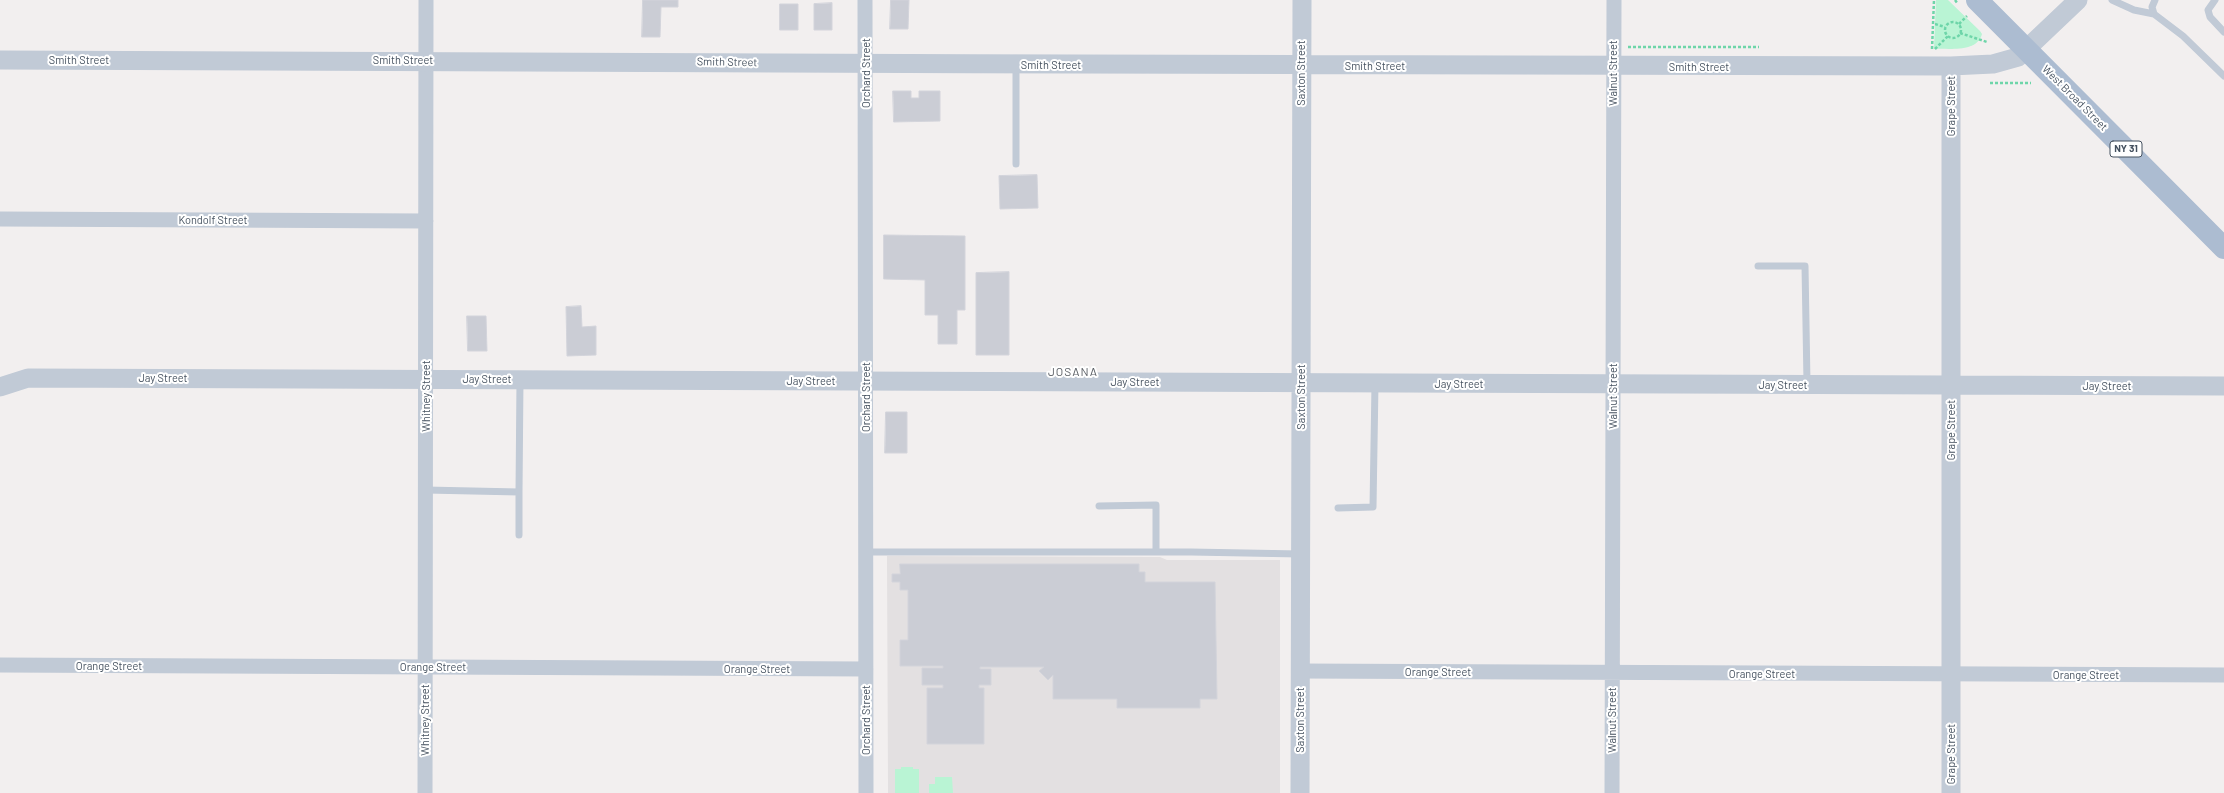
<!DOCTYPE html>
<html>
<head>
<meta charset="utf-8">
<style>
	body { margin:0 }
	canvas { display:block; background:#f2efef }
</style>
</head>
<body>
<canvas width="2224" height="793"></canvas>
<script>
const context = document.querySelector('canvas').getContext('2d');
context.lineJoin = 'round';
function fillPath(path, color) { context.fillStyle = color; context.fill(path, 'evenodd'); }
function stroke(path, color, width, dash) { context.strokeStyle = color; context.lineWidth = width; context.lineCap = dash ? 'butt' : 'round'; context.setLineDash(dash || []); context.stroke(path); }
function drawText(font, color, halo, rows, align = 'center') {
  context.font = font + ' Barlow,sans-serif'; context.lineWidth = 4; context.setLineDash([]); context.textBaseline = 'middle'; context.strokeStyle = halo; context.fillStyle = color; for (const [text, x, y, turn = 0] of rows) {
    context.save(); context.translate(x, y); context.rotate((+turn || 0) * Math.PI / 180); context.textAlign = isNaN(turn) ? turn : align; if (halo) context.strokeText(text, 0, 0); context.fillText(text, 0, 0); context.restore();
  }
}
const education = new Path2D(`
	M 887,556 L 1160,557 L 1167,560 L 1280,560 L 1280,793 L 888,793 Z`);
const green = new Path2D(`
	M 1936,0 L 1948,0 L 1980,31 L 1982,34 C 1977,53 1950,48 1934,49 Z
	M 901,767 L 913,767 L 913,769 L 919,769 L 919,793 L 895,793 L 895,769 L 901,769 Z
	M 935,777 L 952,777 L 953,793 L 929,793 L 929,784 L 935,784 Z`);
const building = new Path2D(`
	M 643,0 L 678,0 L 678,7 L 661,7 L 660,37 L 642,37 Z
	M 891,0 L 909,0 L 908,29 L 890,29 Z
	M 832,3 L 832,30 L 814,30 L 814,4 Z
	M 780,4 L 798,4 L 798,30 L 780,30 Z
	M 893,91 L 911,91 L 911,98 L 919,98 L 919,91 L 940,91 L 940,121 L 894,122 Z
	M 1037,175 L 1038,208 L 1000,209 L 999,176 Z
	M 884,235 L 965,236 L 965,310 L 957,310 L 957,344 L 938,344 L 938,315 L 925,315 L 925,280 L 884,279 Z
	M 1009,272 L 1009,355 L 976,355 L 976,273 Z
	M 581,306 L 582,327 L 596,326 L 596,355 L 567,356 L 566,307 Z
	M 467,316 L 486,316 L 487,351 L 468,351 Z
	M 886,412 L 907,412 L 907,453 L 885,453 Z
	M 900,564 L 1139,564 L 1139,572 L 1145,572 L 1145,582 L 1215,582 L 1217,699 L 1200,699 L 1200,708 L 1117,708 L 1117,699 L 1053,699 L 1053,675 L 1048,680 L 1039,671 L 1044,667 L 980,667 L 980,669 L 991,669 L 991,685 L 979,685 L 979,688 L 984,688 L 984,744 L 927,744 L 927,688 L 943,688 L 943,685 L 922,685 L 922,668 L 943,668 L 943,666 L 900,666 L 900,640 L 908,640 L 908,590 L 900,590 L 900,582 L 892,582 L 892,574 L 900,574 Z`);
const path = new Path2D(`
	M 1955,0 L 1958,4
	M1945 30a8 8 0 1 1 16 0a8 8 0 1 1-16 0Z
	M 1935,24 L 1945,27
	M 1959,24 L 1967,16
	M 1960,33 L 1987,42
	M 1628,47 L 1759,47
	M 1932,49 L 1934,0
	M 1935,49 L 1948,36
	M 1990,83 L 2031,83`);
const service = new Path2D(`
	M 2112,0 L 2134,10 L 2154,14
	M 2155,0 L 2152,7 L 2154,14 L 2183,36 L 2224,76
	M 2215,0 L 2208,10 L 2210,17 L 2224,32
	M 1016,164 L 1016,65
	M 1758,266 L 1805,266 L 1807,383
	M 426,490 L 519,492 L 520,380
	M 1099,506 L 1156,505 L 1156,552
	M 1338,508 L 1373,507 L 1375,384
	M 519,535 L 519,492
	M 866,552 L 1191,552 L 1300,554`);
const minor = new Path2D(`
	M 865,0 L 866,793
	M 0,219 L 426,221
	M 0,665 L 866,669
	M 1300,671 L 2224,675
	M 425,793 L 426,0
	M 1612,793 L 1614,0`);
const tertiary = new Path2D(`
	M 0,60 C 650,60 1301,68 1951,66 L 1993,64 L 2018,57 L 2078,0
	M 0,387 L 28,378 L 2224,386
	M 1300,793 L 1302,0
	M 1951,793 L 1951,66`);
const primary = new Path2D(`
	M 1977,0 L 2224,248`);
const shields = [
	[2126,149,32]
];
const shieldNames = [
	["NY 31",2126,149]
];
const streetNames = [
	["Smith Street",79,60],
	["Smith Street",403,60],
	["Smith Street",727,62,1],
	["Smith Street",1051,65],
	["Smith Street",1375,66],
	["Smith Street",1699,67],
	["Orchard Street",866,73,-90],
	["Saxton Street",1301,73,-90],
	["Walnut Street",1613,73,-90],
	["West Broad Street",2075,98,45],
	["Grape Street",1951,106,-90],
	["Kondolf Street",213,220],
	["Jay Street",163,378],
	["Jay Street",487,379],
	["Jay Street",811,381],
	["Jay Street",1135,382],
	["Jay Street",1459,384],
	["Jay Street",1783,385],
	["Jay Street",2107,386],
	["Whitney Street",426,396,-90],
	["Walnut Street",1613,396,-90],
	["Orchard Street",866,397,-90],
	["Saxton Street",1301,397,-90],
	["Grape Street",1951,430,-90],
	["Orange Street",109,666],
	["Orange Street",433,667],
	["Orange Street",757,669],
	["Orange Street",1438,672],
	["Orange Street",1762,674],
	["Orange Street",2086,675],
	["Whitney Street",425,720,-90],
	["Orchard Street",866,720,-90],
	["Saxton Street",1300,720,-90],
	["Walnut Street",1612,720,-90],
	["Grape Street",1951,754,-90]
];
const neighbourhoodNames = [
	["JOSANA",1073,372]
];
fillPath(education, '#e3e0e1');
fillPath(green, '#b9f4d4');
fillPath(building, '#cbcdd5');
stroke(building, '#d3d4db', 1);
stroke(path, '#6ed5a9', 2.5, [3, 2]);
stroke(service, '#c1cad6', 7);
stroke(minor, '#c1cad6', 15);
stroke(tertiary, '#c1cad6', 19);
stroke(primary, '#acbcd1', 22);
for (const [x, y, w] of shields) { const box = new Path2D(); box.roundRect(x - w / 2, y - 8, w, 16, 3); context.fillStyle = '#fff'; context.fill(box); stroke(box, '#45515f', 1); }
drawText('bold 10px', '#45515f', null, shieldNames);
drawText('11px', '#45515f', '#fff', streetNames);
context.letterSpacing = '1px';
drawText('12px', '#5b5f65', '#fff', neighbourhoodNames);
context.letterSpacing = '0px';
</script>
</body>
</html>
